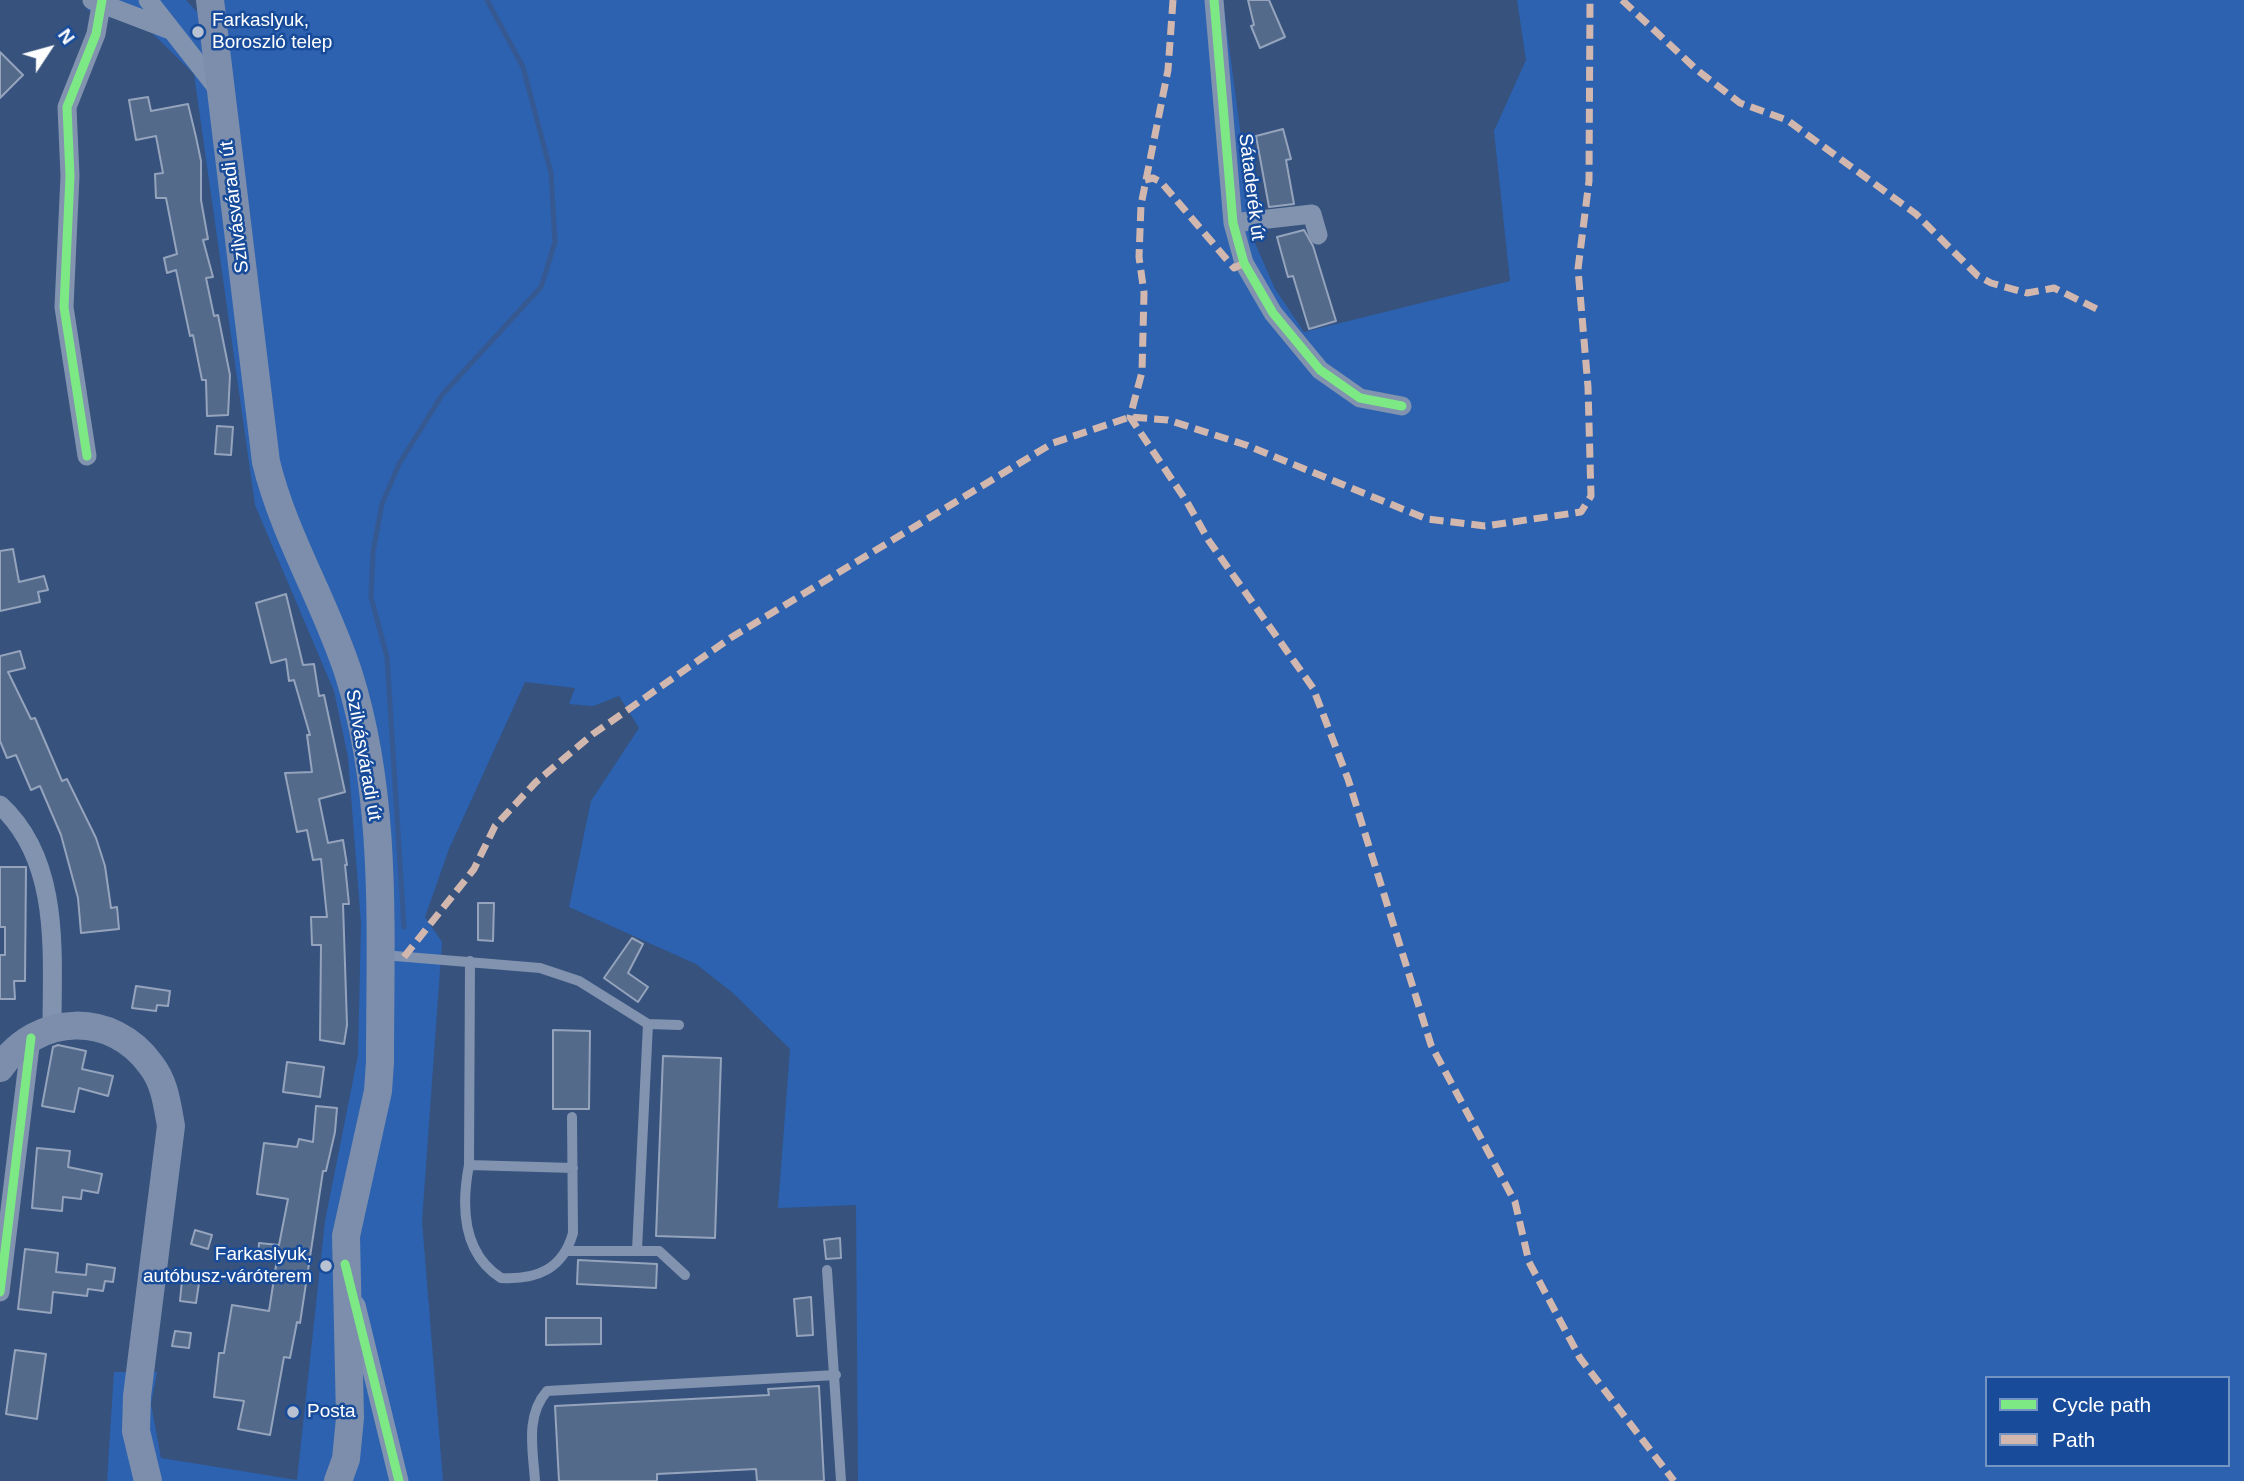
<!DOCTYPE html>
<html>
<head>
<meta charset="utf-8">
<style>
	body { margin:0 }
	#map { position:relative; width:2244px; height:1481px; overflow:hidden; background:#36527d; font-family:Helvetica,sans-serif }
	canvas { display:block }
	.legend { position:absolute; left:1985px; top:1376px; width:245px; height:91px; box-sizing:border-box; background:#184c9b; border:2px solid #7494c3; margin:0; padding:9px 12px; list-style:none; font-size:21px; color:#fff }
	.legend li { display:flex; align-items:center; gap:14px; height:35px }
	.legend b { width:35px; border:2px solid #7494c3 }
	.north { position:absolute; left:14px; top:14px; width:70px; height:70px; -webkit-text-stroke:5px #184c9b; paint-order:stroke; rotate:54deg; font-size:19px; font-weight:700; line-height:28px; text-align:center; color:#fff }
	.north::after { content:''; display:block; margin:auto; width:24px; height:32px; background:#fff; clip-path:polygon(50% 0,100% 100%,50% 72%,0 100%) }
</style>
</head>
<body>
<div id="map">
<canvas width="2244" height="1481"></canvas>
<ul class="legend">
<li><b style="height:9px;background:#7ce984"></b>Cycle path</li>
<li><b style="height:9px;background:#d1b7ad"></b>Path</li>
</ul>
<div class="north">N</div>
</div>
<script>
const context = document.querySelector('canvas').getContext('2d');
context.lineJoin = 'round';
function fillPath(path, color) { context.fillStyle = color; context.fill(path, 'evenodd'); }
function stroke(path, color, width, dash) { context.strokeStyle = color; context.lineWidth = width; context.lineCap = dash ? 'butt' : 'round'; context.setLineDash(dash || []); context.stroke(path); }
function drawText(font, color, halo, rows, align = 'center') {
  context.font = font + ' Helvetica,sans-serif'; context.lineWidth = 5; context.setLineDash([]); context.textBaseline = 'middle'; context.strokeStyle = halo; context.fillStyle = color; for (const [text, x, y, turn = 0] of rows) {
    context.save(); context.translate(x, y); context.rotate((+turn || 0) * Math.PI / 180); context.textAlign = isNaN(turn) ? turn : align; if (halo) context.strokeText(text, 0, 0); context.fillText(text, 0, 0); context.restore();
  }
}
const green = new Path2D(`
	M 90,0 L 186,0 L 197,12 L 197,0 L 1223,0 L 1255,243 L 1275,289 L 1304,332 L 1510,281 L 1494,131 L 1526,60 L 1517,0 L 2244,0 L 2244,1481 L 858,1481 L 856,1205 L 778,1208 L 790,1049 L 733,993 L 696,964 L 569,907 L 591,801 L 639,728 L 619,696 L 593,706 L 569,704 L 575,688 L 525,682 L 449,849 L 425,917 L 442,942 L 422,1221 L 443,1481 L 107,1481 L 114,1372 L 157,1372 L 151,1404 L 161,1458 L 297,1480 L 325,1221 L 358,1055 L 361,923 L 348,757 L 334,691 L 255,505 L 194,74 L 148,29 L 87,10 ZM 1987,1378 L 2228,1378 L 2228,1465 L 1987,1465 Z`);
const stream = new Path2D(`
	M 404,927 L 387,657 L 371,597 L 373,552 L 382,504 L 399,464 L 442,395 L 541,287 L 555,242 L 551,173 L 523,67 L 487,0`);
const building = new Path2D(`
	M 1248,0 L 1269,0 L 1285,37 L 1260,48 L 1251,26 L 1254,25 Z
	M 0,52 L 23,75 L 0,98 Z
	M 148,97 L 151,111 L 188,104 L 196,137 L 201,161 L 201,200 L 208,239 L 203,240 L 213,277 L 206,278 L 214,316 L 218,315 L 230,375 L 228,415 L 207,416 L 206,380 L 202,380 L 193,335 L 190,336 L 176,270 L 167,273 L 164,258 L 177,254 L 166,198 L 156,198 L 155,174 L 163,173 L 156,136 L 136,140 L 129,100 Z
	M 1283,129 L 1291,159 L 1286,160 L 1294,204 L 1269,207 L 1256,136 Z
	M 1304,230 L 1313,246 L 1336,321 L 1309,329 L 1293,276 L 1288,277 L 1277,237 Z
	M 217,426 L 233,427 L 231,455 L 215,454 Z
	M 13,549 L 19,582 L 44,576 L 48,590 L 38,592 L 40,602 L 0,611 L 0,551 Z
	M 286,594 L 303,665 L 314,664 L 319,696 L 324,695 L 345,792 L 319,799 L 328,843 L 343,840 L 347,865 L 345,865 L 349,904 L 343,904 L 347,1025 L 344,1044 L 320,1040 L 321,945 L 312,945 L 311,917 L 327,917 L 321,859 L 313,860 L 307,830 L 297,832 L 285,773 L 312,772 L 307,735 L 310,735 L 294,680 L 289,681 L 286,659 L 271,663 L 256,603 Z
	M 20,651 L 25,668 L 8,672 L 31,719 L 35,718 L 62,781 L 67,779 L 96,838 L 105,866 L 111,908 L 117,907 L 119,929 L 81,933 L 78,898 L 61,835 L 40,786 L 31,790 L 16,755 L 7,758 L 0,741 L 0,656 Z
	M 0,867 L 26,867 L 25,981 L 14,981 L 15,999 L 0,999 L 0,955 L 5,955 L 5,927 L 0,927 Z
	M 478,903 L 494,903 L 493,941 L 478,940 Z
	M 632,938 L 643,944 L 628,973 L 648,987 L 638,1002 L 604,978 Z
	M 136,986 L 170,991 L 168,1006 L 157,1005 L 156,1011 L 132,1008 Z
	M 553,1030 L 590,1031 L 589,1109 L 553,1109 Z
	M 58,1045 L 86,1051 L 82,1069 L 113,1076 L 108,1096 L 79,1088 L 74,1112 L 42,1106 L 53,1047 Z
	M 663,1056 L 721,1058 L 715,1238 L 656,1236 Z
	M 287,1062 L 324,1067 L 320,1097 L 283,1092 Z
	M 316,1106 L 337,1108 L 335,1132 L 326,1171 L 323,1171 L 300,1323 L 297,1322 L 290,1358 L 284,1357 L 270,1435 L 238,1429 L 244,1401 L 214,1397 L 219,1353 L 224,1353 L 232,1305 L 269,1311 L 277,1259 L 258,1257 L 259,1243 L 279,1245 L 288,1199 L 257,1194 L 264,1143 L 297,1147 L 299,1139 L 313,1142 Z
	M 37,1148 L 70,1151 L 68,1167 L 102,1174 L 98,1193 L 82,1190 L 81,1199 L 63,1197 L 62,1211 L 32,1208 Z
	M 195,1230 L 212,1235 L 208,1249 L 191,1244 Z
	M 840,1238 L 841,1258 L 826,1259 L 824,1240 Z
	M 25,1249 L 58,1253 L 56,1272 L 86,1275 L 87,1264 L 115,1268 L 113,1282 L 105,1281 L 103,1291 L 88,1289 L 87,1296 L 53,1292 L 51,1313 L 18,1309 Z
	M 578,1260 L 657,1264 L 656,1288 L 577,1284 Z
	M 182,1280 L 199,1283 L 196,1303 L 180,1301 Z
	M 811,1297 L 813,1335 L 797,1336 L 794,1299 Z
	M 546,1318 L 601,1318 L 601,1344 L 546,1345 Z
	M 175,1331 L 191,1333 L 189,1348 L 172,1346 Z
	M 15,1350 L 46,1354 L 37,1419 L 6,1414 Z
	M 819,1386 L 824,1481 L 757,1481 L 756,1469 L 657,1474 L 657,1481 L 559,1481 L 555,1406 L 769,1395 L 768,1389 Z`);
const lane = new Path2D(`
	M 383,955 L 540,968 L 579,981 L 648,1024 L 679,1025
	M 470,961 L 469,1165 C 461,1207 462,1253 501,1278 C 537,1280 563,1269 573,1233 L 572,1117
	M 469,1165 L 573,1168
	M 637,1250 L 648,1024
	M 568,1251 L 659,1251 L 685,1275
	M 827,1270 L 841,1481
	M 535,1481 C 533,1450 525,1416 547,1391 L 836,1375`);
const street = new Path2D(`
	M 92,0 L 168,29
	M 148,0 L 221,93
	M 1214,0 L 1233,223 L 1244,263 L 1273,313 L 1320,370 L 1360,398 L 1402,406
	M 1233,223 L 1312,214 L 1318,235
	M 87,456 L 64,307 L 70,176 L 67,107 L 96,34 L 102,0
	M 0,805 C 61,861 52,953 52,1028
	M 0,1292 L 31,1038
	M 356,1305 L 399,1481`);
const secondary = new Path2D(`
	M 210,0 L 266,462 C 284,536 326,603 349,675 C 388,799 380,934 380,1062 L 378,1091 L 346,1236 L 350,1418 L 346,1459 L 338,1481
	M 0,1068 C 37,1013 113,1011 151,1065 C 165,1083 167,1104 171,1126 L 137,1396 L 136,1431 L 148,1481`);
const quiet = new Path2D(`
	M 1173,0 L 1168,70 L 1141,205 L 1139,257 L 1144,293 L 1142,372 L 1130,417 L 1187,502 L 1209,541 L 1313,688 L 1348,779 L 1431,1045 L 1515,1202 L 1529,1262 L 1580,1358 L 1674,1481
	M 1622,0 L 1697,70 L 1740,103 L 1787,120 L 1916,214 L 1978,276 L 1991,283 L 2027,293 L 2054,288 L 2101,311
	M 1145,180 L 1153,178 L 1161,182 L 1234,268 L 1244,263
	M 404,957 L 474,869 L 495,826 L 536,782 L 593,734 L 732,637 L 1053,443 L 1130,417 L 1168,420 L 1246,445 L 1427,519 L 1485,526 L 1581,512 L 1591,496 L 1588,387 L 1578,269 L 1589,181 L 1590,0`);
const cycleway = new Path2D(`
	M 1214,0 L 1233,223 L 1244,263 L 1273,313 L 1320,370 L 1360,398 L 1402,406
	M 87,456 L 64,307 L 70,176 L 67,107 L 96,34 L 102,0
	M 345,1264 L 399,1481
	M 0,1292 L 31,1038`);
const markers = [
	[198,32,7,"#b9c2d2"],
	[326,1266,7,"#b9c2d2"],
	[293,1412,7,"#b9c2d2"]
];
const poiNames = [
	["Farkaslyuk,",212,21],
	["Boroszló telep",212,43],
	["Farkaslyuk,",312,1255,"right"],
	["autóbusz-váróterem",312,1277,"right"],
	["Posta",307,1412]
];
const streetNames = [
	["Sátaderék út",1251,187,83],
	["Szilvásváradi út",235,207,-97],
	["Szilvásváradi út",363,755,80]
];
fillPath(green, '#2d62b0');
stroke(stream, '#365992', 5);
fillPath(building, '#536a8b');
stroke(building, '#95a4bc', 2);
stroke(lane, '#8193af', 10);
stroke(street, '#8193af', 19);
stroke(secondary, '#7c8eab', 28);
stroke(quiet, '#d1b7ad', 7, [14, 7]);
stroke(cycleway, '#7ce984', 9);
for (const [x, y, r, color] of markers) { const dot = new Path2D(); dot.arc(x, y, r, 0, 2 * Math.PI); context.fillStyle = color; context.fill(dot); stroke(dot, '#184c9b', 2.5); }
drawText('19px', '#fff', '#184c9b', poiNames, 'left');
drawText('19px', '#fff', '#184c9b', streetNames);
</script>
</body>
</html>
